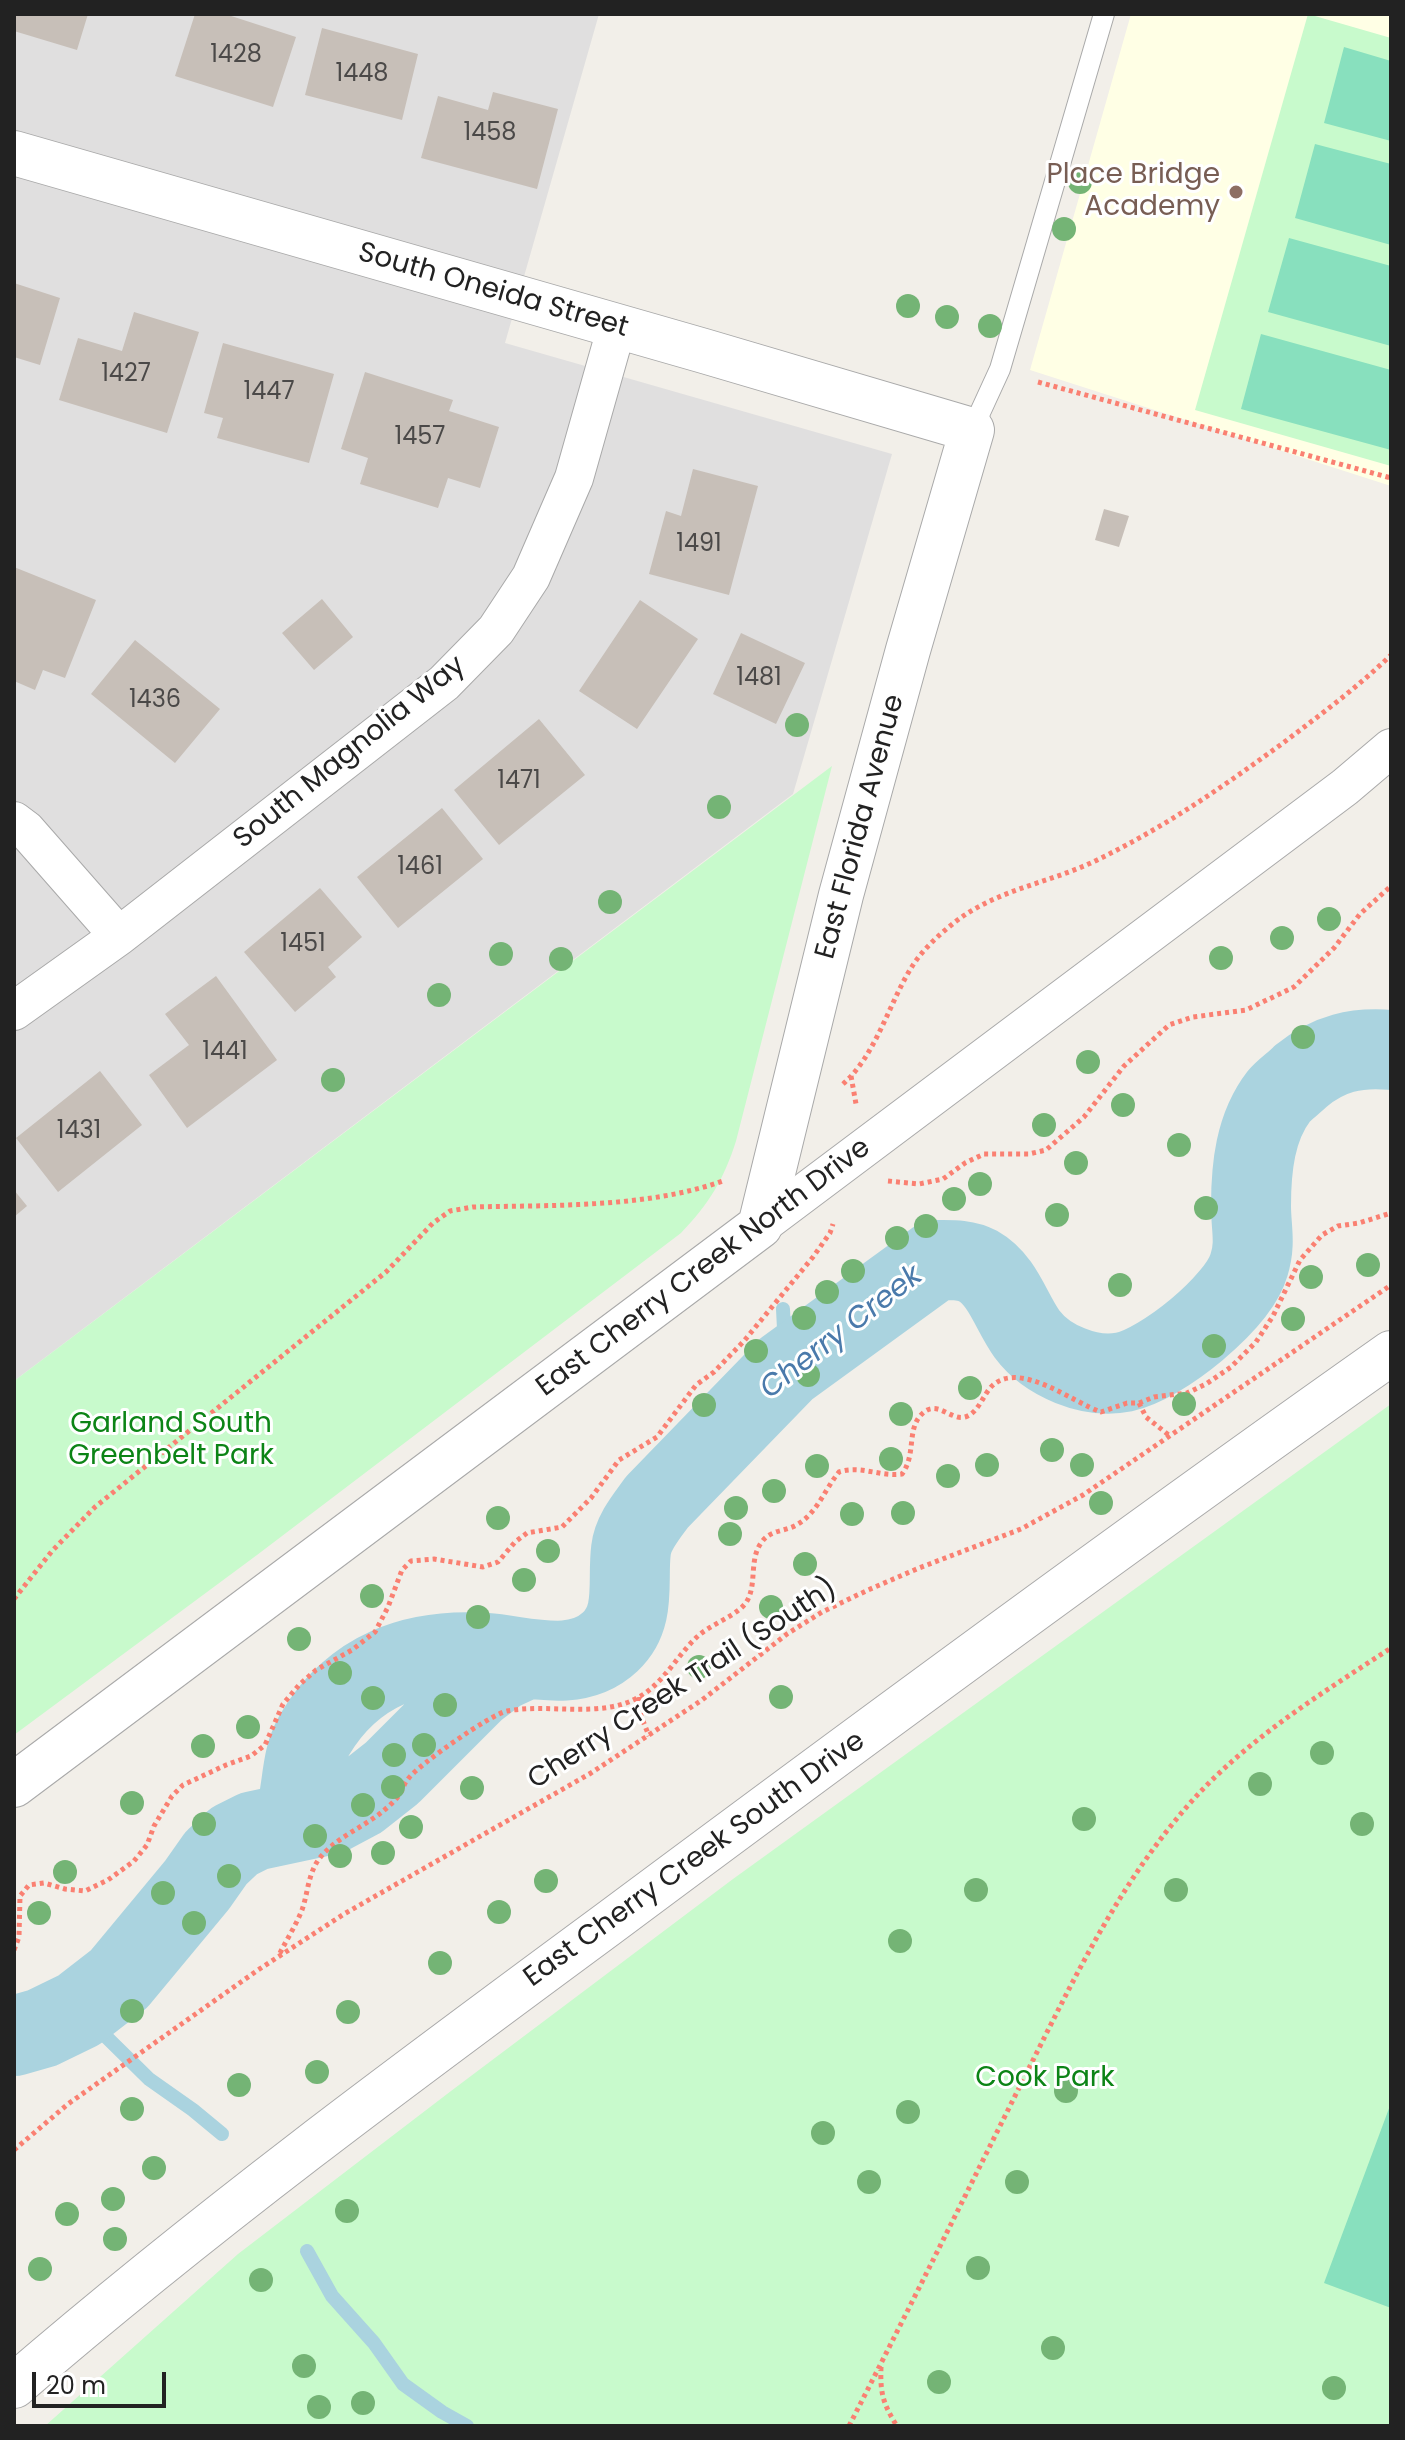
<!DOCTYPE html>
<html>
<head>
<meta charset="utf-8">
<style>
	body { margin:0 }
	#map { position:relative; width:1405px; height:2440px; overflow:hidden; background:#f2efe9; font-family:Poppins,sans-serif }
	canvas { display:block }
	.frame { position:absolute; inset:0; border:16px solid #222; pointer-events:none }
	.scale { position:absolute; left:32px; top:2372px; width:134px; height:36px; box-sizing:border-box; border:4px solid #222; border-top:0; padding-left:10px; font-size:24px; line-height:28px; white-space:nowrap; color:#222; -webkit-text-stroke:6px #fff; paint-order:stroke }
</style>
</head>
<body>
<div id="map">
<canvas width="1405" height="2440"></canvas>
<div class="frame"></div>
<div class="scale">20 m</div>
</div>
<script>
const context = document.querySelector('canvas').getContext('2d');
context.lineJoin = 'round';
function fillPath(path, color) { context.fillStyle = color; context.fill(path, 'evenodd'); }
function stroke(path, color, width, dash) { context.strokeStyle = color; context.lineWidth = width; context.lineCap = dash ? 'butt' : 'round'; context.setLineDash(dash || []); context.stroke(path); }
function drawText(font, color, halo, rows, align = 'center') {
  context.font = font + ' Poppins,sans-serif'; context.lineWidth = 6; context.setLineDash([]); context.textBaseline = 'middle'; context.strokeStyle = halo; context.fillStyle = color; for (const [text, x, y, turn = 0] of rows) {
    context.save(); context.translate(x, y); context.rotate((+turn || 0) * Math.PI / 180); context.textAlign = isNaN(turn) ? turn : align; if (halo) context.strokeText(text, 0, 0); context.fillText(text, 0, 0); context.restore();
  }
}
const residential = new Path2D(`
	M 14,14 L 599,14 L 505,343 L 892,454 L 793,794 L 14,1381 Z`);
const education = new Path2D(`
	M 1131,14 L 1391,14 L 1391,486 L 1030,370 Z`);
const park = new Path2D(`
	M 1308,14 L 1391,38 L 1391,466 L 1195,410 Z
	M 832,766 L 736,1141 C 724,1179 709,1204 681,1233 L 257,1555 L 14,1735 L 14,1381 Z
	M 1391,1404 L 1391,2426 L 45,2426 L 238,2254 L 451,2091 L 733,1879 Z`);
const pitch = new Path2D(`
	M 1344,47 L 1391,61 L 1391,141 L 1324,123 Z
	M 1315,144 L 1391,164 L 1391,245 L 1295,218 Z
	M 1289,238 L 1391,266 L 1391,346 L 1268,312 Z
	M 1261,334 L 1391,370 L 1391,450 L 1241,409 Z
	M 1391,2103 L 1391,2308 L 1324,2283 Z`);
const stream = new Path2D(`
	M 783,1309 L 786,1369
	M 79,2010 L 149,2079 L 193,2110 L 222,2134
	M 307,2251 L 332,2296 L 374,2343 L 403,2384 L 442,2412 L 467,2426`);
const river = new Path2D(`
	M 293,1822 C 304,1793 299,1760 315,1734 C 353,1670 414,1648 486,1653 C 526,1656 576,1674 610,1642 C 637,1617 627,1582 631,1550 C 633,1532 647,1516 657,1502 L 786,1369 L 936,1260 C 950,1260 965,1259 978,1266 C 1003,1280 1011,1312 1027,1334 C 1047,1361 1090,1379 1124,1372 C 1162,1364 1238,1303 1249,1265 C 1256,1243 1251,1228 1251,1206 C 1251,1168 1255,1127 1279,1096 C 1285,1089 1294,1083 1301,1076 C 1329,1053 1356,1047 1391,1050
	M 14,2036 L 42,2028 L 79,2010 L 119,1979 L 197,1885 L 216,1858 L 234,1841 L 254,1831 L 329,1815 L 359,1799 L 392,1773 L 475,1690 L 500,1671 L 526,1659`);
const building = new Path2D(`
	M 14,14 L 88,14 L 77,50 L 14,31 Z
	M 195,14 L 225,14 L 296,37 L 273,107 L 175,76 Z
	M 322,28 L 418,54 L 402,120 L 305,95 Z
	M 493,92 L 558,109 L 537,189 L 421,158 L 438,96 L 488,110 Z
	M 14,283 L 60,298 L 40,365 L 14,357 Z
	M 134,312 L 199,332 L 167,433 L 59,400 L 78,338 L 122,351 Z
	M 223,343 L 334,374 L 309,463 L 217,438 L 223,418 L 204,413 Z
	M 365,372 L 453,400 L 449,411 L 499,427 L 480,488 L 448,478 L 438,508 L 360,484 L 368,458 L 341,449 Z
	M 693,469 L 758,486 L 729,595 L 649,574 L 666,511 L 681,516 Z
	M 1104,509 L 1129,516 L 1119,547 L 1095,540 Z
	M 14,567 L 96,600 L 65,678 L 43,670 L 35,690 L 14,681 Z
	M 322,599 L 353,637 L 314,670 L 282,633 Z
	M 640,600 L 698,639 L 637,729 L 579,691 Z
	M 741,633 L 805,663 L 776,724 L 713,694 Z
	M 135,640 L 220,709 L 175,763 L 91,694 Z
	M 539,719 L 585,775 L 499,845 L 454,790 Z
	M 442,808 L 483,859 L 398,928 L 357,877 Z
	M 320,888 L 362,937 L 328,967 L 336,977 L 295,1012 L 244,952 Z
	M 216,976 L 277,1060 L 187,1128 L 149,1075 L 189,1045 L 165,1014 Z
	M 100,1071 L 142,1125 L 58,1192 L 16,1138 Z
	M 14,1190 L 27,1206 L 14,1217 Z`);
const path = new Path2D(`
	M 1038,382 L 1391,478
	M 851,1076 L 856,1104
	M 843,1084 C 877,1054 889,1002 913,965 C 924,948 940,934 955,922 C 999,888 1052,883 1099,859 C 1165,827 1224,786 1283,743 C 1320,715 1358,687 1391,655
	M 888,1181 L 919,1184 L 943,1179 L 965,1163 L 984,1154 L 1029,1154 L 1046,1150 L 1084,1117 L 1124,1066 L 1169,1025 L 1193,1017 L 1246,1010 L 1294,987 L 1334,948 L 1360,914 L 1391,886
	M 1139,1403 L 1146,1417 L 1170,1436
	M 14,1599 L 52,1551 L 95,1507 L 386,1272 L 433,1223 L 450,1211 L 473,1207 C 555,1205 646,1208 723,1181
	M 639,1697 L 641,1716 L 649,1736
	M 14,1950 L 19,1937 L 20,1896 L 29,1885 L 44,1883 L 65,1889 L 85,1891 L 108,1880 L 134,1861 L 147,1845 L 154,1826 L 172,1796 L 183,1785 L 226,1765 L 251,1756 L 265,1745 L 283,1704 L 299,1685 L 316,1670 L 352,1650 L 375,1632 L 388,1607 L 402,1570 L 411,1561 L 434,1559 L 483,1567 L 498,1562 L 515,1542 L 527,1533 L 562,1527 L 591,1498 L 619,1460 L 657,1437 L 696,1385 L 714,1372 L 744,1341 L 813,1257 L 830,1233 L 833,1224
	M 280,1953 C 287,1939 296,1925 302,1910 C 308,1893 308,1874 319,1859 C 335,1838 362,1828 382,1812 C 388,1807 395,1801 399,1795 C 403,1790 404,1783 408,1779 C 418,1765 491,1714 507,1711 C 549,1703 601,1719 639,1697 C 664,1683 678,1654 698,1636 C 711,1624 739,1615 747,1601 C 757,1584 749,1560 761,1543 C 770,1529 786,1532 798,1524 C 817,1513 825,1489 839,1472 C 861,1465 880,1477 902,1474 C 916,1455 907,1432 920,1416 C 936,1397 950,1421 965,1417 C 979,1413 983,1394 993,1385 C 1021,1361 1072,1402 1101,1412 L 1127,1403 L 1139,1403 L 1154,1397 L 1187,1393 L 1206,1384 L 1231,1367 L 1256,1342 L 1273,1316 L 1300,1260 L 1322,1235 L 1338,1226 L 1359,1223 L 1391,1213
	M 14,2150 L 68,2104 L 258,1970 L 344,1914 L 591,1773 L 702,1700 L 787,1634 L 822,1612 L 868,1590 L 919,1568 L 1021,1529 L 1083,1495 L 1391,1285
	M 881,2367 C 880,2393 883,2404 897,2426
	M 849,2426 C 907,2313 963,2200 1020,2086 C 1067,1993 1112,1896 1179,1816 C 1236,1746 1316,1697 1391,1648`);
const service = new Path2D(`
	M 972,430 L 1000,369 L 1104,14`);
const minor = new Path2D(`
	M 14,821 L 26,830 L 119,936
	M 14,1011 L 119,936 L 444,683 L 496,630 L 531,577 L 574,478 L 617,326
	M 760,1226 L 1345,787 L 1391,748`);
const tertiary = new Path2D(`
	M 14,153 L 704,351 L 972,430 L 908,650 L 841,895 L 760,1226 L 14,1785
	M 14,2386 C 204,2222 406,2073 608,1924 C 867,1731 1127,1539 1391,1353`);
const trees = [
	[1080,182],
	[1064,229],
	[908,306],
	[947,317],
	[990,326],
	[797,725],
	[719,807],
	[610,902],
	[1329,919],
	[1282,938],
	[501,954],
	[1221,958],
	[561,959],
	[439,995],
	[1303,1037],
	[1088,1062],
	[333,1080],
	[1123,1105],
	[1044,1125],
	[1179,1145],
	[1076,1163],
	[980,1184],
	[954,1199],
	[1206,1208],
	[1057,1215],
	[926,1226],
	[897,1238],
	[1368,1265],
	[853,1271],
	[1311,1277],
	[1120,1285],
	[827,1292],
	[804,1318],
	[1293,1319],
	[1214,1346],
	[756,1351],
	[808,1375],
	[970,1388],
	[1184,1404],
	[704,1405],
	[901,1414],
	[1052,1450],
	[891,1459],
	[987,1465],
	[1082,1465],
	[817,1466],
	[948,1476],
	[774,1491],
	[1101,1503],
	[736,1508],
	[903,1513],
	[852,1514],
	[498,1518],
	[730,1534],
	[548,1551],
	[805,1564],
	[524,1580],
	[372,1596],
	[771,1607],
	[478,1617],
	[299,1639],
	[699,1667],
	[340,1673],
	[781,1697],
	[373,1698],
	[445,1705],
	[248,1727],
	[424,1745],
	[203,1746],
	[1322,1753],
	[394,1755],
	[1260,1784],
	[393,1787],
	[472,1788],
	[132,1803],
	[363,1805],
	[1084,1819],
	[204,1824],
	[1362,1824],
	[411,1827],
	[315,1836],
	[383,1853],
	[340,1856],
	[65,1872],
	[229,1876],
	[546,1881],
	[976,1890],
	[1176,1890],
	[163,1893],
	[499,1912],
	[39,1913],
	[194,1923],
	[900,1941],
	[440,1963],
	[132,2011],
	[348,2012],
	[317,2072],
	[239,2085],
	[1066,2091],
	[132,2109],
	[908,2112],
	[823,2133],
	[154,2168],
	[869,2182],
	[1017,2182],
	[113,2199],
	[347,2211],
	[67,2214],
	[115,2239],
	[978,2268],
	[40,2269],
	[261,2280],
	[1053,2348],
	[304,2366],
	[939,2382],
	[1334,2388],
	[363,2403],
	[319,2407]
];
const markers = [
	[1236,192,8,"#8d6e63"]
];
const numberNames = [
	["1428",236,56],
	["1448",362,75],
	["1458",490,134],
	["1427",126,375],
	["1447",269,393],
	["1457",420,438],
	["1491",699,545],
	["1481",759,679],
	["1436",155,701],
	["1471",519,782],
	["1461",420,868],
	["1451",303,945],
	["1441",225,1053],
	["1431",79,1132]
];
const educationNames = [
	["Place Bridge",1220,176],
	["Academy",1220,208]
];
const streetNames = [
	["South Oneida Street",493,291,16],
	["South Magnolia Way",350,753,-39],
	["East Florida Avenue",861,827,-75],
	["East Cherry Creek North Drive",704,1268,-37],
	["Cherry Creek Trail (South)",683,1685,-33],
	["East Cherry Creek South Drive",695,1860,-36]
];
const parkNames = [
	["Garland South",171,1425],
	["Greenbelt Park",171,1457],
	["Cook Park",1045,2079]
];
const waterNames = [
	["Cherry Creek",842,1333,-38]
];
fillPath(residential, '#e0dfdf');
fillPath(education, '#ffffe5');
fillPath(park, '#c8facc');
fillPath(pitch, '#88e0be');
stroke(stream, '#aad3df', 14);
stroke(river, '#aad3df', 80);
fillPath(building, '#c7bfb8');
stroke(service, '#a9a9a9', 22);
stroke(minor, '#a9a9a9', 40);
stroke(tertiary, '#a9a9a9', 46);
stroke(path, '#fa8072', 5, [4, 4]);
stroke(service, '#fff', 20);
stroke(minor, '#fff', 38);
stroke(tertiary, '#fff', 44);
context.fillStyle = '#74b475';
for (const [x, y] of trees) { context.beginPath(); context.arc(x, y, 12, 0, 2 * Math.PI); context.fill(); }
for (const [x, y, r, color] of markers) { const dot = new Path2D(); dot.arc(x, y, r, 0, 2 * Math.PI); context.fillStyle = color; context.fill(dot); stroke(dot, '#fff', 3); }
drawText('24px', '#4b4948', null, numberNames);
drawText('28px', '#785e54', '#fff', educationNames, 'right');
drawText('28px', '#222', '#fff', streetNames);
drawText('28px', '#0c8416', '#fff', parkNames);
drawText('italic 30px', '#4a7aab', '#fff', waterNames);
</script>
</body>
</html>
